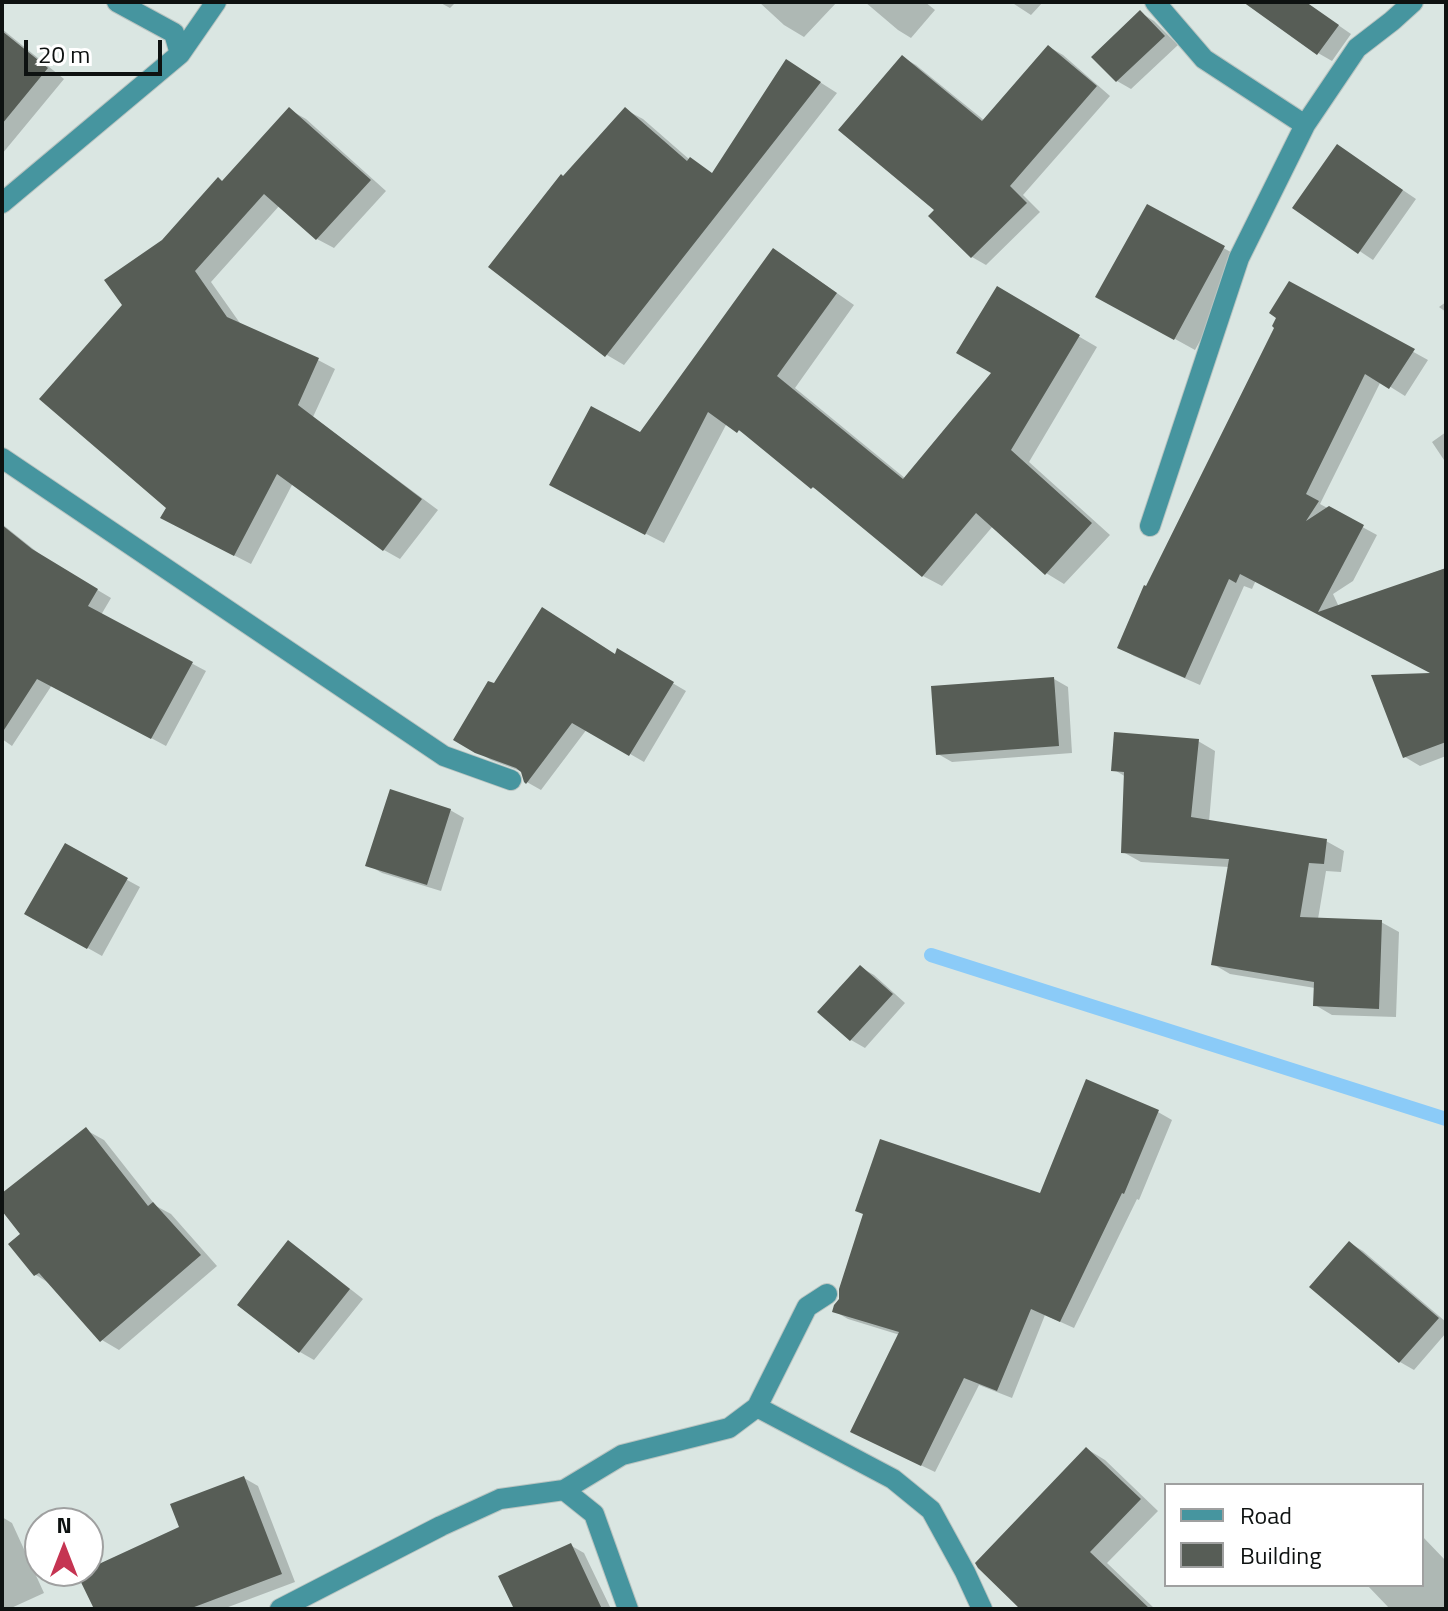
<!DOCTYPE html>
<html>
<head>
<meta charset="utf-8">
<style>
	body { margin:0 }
	#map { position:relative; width:1448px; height:1611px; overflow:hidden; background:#dae6e2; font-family:"Titillium Web",sans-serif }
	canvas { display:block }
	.frame { position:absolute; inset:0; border:4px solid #0e1211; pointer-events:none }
	.legend { position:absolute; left:1164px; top:1483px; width:260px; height:104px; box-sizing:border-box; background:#fff; border:2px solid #9fa0a0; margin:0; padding:10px 14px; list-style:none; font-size:24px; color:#0e1211 }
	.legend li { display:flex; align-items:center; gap:16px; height:40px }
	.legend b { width:40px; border:2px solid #9fa0a0 }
	.north { position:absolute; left:24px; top:1507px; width:80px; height:80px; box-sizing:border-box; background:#fff; border:2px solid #9fa0a0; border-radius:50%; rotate:0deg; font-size:22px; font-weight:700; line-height:32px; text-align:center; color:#0e1211 }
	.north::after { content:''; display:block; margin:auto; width:28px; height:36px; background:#c53452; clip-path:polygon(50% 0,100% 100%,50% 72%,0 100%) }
	.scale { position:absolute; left:24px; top:40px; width:138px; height:36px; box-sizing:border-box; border:4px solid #0e1211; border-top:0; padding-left:10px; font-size:24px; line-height:28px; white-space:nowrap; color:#0e1211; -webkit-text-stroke:6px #fff; paint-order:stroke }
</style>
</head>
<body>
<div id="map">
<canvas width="1448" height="1611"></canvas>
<div class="frame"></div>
<ul class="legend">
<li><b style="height:10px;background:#46959f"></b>Road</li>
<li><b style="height:22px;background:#575d56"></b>Building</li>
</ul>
<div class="north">N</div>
<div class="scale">20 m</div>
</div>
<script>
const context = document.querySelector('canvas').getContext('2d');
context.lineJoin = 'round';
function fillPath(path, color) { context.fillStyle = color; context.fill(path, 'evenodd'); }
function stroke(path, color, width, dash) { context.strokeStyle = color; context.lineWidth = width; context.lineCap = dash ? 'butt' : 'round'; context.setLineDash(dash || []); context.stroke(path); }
const shadow = new Path2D(`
	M 439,2 L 456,2 L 450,8 Z
	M 759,2 L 837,2 L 804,37 L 784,25 Z
	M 865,2 L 925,2 L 935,10 L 911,38 L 898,30 Z
	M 1011,2 L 1043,2 L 1031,15 Z
	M 1253,2 L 1305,2 L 1351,34 L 1332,61 L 1318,53 Z
	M 1141,13 L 1154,21 L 1178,45 L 1131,89 L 1117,81 Z
	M 2,29 L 64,79 L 2,154 Z
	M 1049,47 L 1063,55 L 1110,96 L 1023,195 L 1040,212 L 986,265 L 972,257 L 937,210 L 902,57 L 916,65 L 985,121 Z
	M 804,72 L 837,93 L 624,365 L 607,355 L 564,178 L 626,110 L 643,119 L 690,160 L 713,174 Z
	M 290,110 L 306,119 L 386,191 L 334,248 L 317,239 L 280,205 L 211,282 L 242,326 L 318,360 L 335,369 L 313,417 L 438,510 L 400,559 L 384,550 L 293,483 L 251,564 L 179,527 L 168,507 L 124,305 L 163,242 L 223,182 Z
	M 1351,155 L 1416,199 L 1373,260 L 1295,208 Z
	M 1148,206 L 1245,260 L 1195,350 L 1119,308 Z
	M 773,250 L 791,261 L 854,305 L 795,388 L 906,479 L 994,373 L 997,289 L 1097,347 L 1029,462 L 1110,535 L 1064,584 L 1046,573 L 993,526 L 942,586 L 923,576 L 825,494 L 812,487 L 756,441 L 727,423 L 664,543 L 570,495 L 641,434 Z
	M 1290,284 L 1428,360 L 1405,396 L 1381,381 L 1320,504 L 1377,535 L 1353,581 L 1333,594 L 1339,607 L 1446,568 L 1446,756 L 1420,766 L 1405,757 L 1436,675 L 1256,580 L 1252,589 L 1244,586 L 1200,685 L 1134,656 L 1119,647 L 1147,588 L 1277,327 Z
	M 1446,302 L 1446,312 L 1439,307 Z
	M 1446,432 L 1446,463 L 1432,442 Z
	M 2,524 L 47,560 L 111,598 L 101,615 L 206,671 L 166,746 L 52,685 L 12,746 L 2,739 Z
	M 618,651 L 686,691 L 644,762 L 587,729 L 541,790 L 525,781 L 523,772 L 491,760 L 456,739 L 494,686 L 616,656 Z
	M 1054,679 L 1068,687 L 1072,753 L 952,762 L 938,754 Z
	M 1198,741 L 1215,751 L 1209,822 L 1326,841 L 1344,851 L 1341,872 L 1326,871 L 1318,919 L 1381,922 L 1399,932 L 1396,1017 L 1332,1015 L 1315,1005 L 1315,988 L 1230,974 L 1213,964 L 1229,867 L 1141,862 L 1123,852 L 1126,777 L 1113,769 Z
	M 450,810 L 464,818 L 441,891 L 382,873 L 368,865 Z
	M 65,846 L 140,887 L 102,956 L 27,914 Z
	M 860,967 L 874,975 L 905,1003 L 865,1048 L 851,1040 L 820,1012 Z
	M 1087,1082 L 1158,1112 L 1172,1120 L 1139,1200 L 1137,1199 L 1074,1328 L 1045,1315 L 1012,1398 L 979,1385 L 935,1472 L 866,1439 L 900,1335 L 848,1319 L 834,1311 L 1041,1195 Z
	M 86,1130 L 104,1140 L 156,1206 L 171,1214 L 217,1266 L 119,1350 L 102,1340 L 52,1285 L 36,1275 L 23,1234 L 2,1208 L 2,1195 Z
	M 288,1243 L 302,1251 L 363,1299 L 314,1360 L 300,1352 L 240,1304 Z
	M 1350,1243 L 1363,1251 L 1446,1322 L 1446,1333 L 1414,1370 L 1400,1362 Z
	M 1087,1449 L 1105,1460 L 1158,1511 L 1107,1563 L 1155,1609 L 1023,1609 Z
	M 244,1478 L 258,1486 L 295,1582 L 223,1609 L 96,1609 L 181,1528 Z
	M 2,1517 L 12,1523 L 44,1593 L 9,1609 L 2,1609 Z
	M 1422,1536 L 1446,1561 L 1446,1609 L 1390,1609 L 1367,1585 L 1422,1585 Z
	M 570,1545 L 584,1553 L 611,1609 L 516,1609 Z`);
const stream = new Path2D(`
	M 931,955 L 1446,1119`);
const building = new Path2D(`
	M 1243,2 L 1306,2 L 1339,25 L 1317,55 Z
	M 1140,10 L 1165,36 L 1116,82 L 1091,57 Z
	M 2,31 L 48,68 L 2,124 Z
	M 1048,45 L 1097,86 L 1010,186 L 1027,203 L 971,258 L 928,216 L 934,210 L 838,130 L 902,55 L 982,121 Z
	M 786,59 L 821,82 L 605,357 L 488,267 L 561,174 L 563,176 L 625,107 L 687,161 L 690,157 L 712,173 Z
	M 289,107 L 371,180 L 316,240 L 264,194 L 195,271 L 227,317 L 319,358 L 298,405 L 422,499 L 383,551 L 277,474 L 234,556 L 160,518 L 166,508 L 39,399 L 122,305 L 104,280 L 162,240 L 218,177 L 222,181 Z
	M 1337,144 L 1403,190 L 1358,254 L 1292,208 Z
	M 1147,204 L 1225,246 L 1174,340 L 1095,297 Z
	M 773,248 L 837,293 L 777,376 L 903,479 L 991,373 L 956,353 L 997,286 L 1080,335 L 1011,450 L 1092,523 L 1045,575 L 976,513 L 922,577 L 813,487 L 811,489 L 739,430 L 737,433 L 708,412 L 645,535 L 549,485 L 591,406 L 640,432 Z
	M 1289,281 L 1415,349 L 1389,389 L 1365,374 L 1306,494 L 1319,501 L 1306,521 L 1329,506 L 1364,525 L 1318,612 L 1446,568 L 1446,742 L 1403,758 L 1371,675 L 1430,673 L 1240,574 L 1236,583 L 1229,579 L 1185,678 L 1117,648 L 1144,585 L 1146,586 L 1274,328 L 1272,326 L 1276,318 L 1269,313 Z
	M 2,525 L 32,549 L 98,589 L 88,606 L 193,662 L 151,739 L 37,679 L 2,733 Z
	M 542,607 L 615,654 L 617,648 L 674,682 L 629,756 L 572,723 L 526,784 L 524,782 L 521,772 L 516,768 L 475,753 L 453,740 L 488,681 L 494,683 Z
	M 1054,677 L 1059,746 L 936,755 L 931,686 Z
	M 1114,732 L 1199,739 L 1191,817 L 1327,839 L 1324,864 L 1309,863 L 1300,917 L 1382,920 L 1379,1009 L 1313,1006 L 1314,982 L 1211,965 L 1229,859 L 1121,853 L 1124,772 L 1111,771 Z
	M 390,789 L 451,809 L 427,885 L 365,866 Z
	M 65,843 L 128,878 L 87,949 L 24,914 Z
	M 860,965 L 893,994 L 850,1041 L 817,1012 Z
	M 1086,1079 L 1159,1110 L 1124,1194 L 1122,1193 L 1060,1322 L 1031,1309 L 997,1391 L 964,1378 L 921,1466 L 850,1432 L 899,1332 L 832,1312 L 834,1305 L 839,1299 L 839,1289 L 863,1214 L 855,1211 L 880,1139 L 1040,1193 Z
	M 86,1127 L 148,1206 L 153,1202 L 201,1255 L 100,1342 L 39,1273 L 34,1276 L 8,1244 L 20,1234 L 2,1211 L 2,1193 Z
	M 288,1240 L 350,1289 L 299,1353 L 237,1305 Z
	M 1349,1241 L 1439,1318 L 1399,1363 L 1309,1287 Z
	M 1086,1447 L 1141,1499 L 1090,1552 L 1150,1609 L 1020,1609 L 978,1568 L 975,1563 Z
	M 244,1476 L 282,1574 L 189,1609 L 94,1609 L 77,1574 L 88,1571 L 88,1569 L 179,1527 L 170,1504 Z
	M 571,1543 L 602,1609 L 514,1609 L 498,1576 Z`);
const minor = new Path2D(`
	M 117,2 L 174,33 L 180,54
	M 1155,2 L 1204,59 L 1305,125
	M 2,203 L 180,54 L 216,2
	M 2,458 L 444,756 L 511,780
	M 1150,526 L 1239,258 L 1305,125 L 1357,48 L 1392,21 L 1413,2
	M 757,1407 L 893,1479 L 931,1510 L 965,1572 L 982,1609
	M 564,1490 L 594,1514 L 628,1609
	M 280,1609 L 441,1526 L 500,1499 L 564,1490 L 622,1455 L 729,1428 L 757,1407 L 807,1307 L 827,1294`);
fillPath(shadow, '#0003');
stroke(stream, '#8bcbf8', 14);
fillPath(building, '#575d56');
stroke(minor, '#b9c4c1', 22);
stroke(minor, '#46959f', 20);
</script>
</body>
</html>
